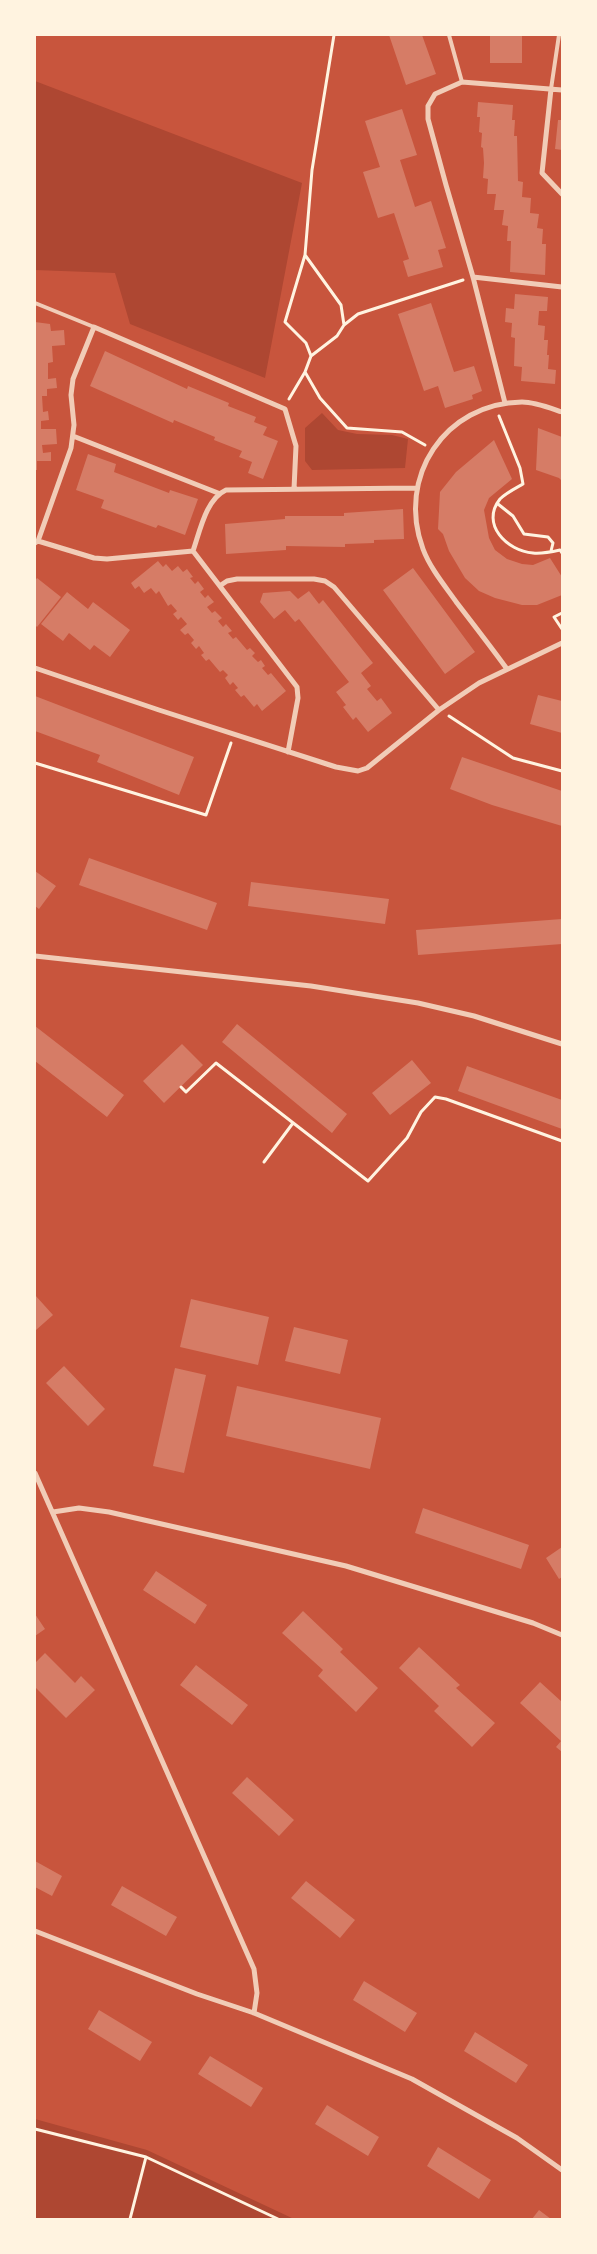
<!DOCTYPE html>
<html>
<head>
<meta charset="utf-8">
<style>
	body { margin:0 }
	#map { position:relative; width:597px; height:2254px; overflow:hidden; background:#c8553d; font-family:"Sofia Sans Condensed",sans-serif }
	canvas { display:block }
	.frame { position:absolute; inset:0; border:36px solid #fff3e0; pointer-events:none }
</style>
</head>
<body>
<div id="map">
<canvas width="597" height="2254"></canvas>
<div class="frame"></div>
</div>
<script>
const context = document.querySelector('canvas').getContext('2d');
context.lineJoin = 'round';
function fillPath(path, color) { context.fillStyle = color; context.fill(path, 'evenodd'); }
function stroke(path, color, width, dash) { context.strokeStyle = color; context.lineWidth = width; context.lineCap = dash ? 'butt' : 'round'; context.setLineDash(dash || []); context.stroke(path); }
const green = new Path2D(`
	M 35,81 L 302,183 L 265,378 L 130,324 L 115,273 L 35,270 Z
	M 322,413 L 338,430 L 357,434 L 392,435 L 408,439 L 405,468 L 312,470 L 305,461 L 305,428 Z
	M 35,2119 L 147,2150 L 294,2219 L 35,2219 Z`);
const building = new Path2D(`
	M 389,35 L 422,35 L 436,74 L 406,85 Z
	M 490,35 L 522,35 L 522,63 L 490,63 Z
	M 478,102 L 513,105 L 512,120 L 515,120 L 514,136 L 517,136 L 518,181 L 523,182 L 522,197 L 531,198 L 530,213 L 539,214 L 537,228 L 543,229 L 542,244 L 546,244 L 545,275 L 510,272 L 511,241 L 507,241 L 508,226 L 502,225 L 504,210 L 494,210 L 496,194 L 487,194 L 488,179 L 483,178 L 484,163 L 483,148 L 481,147 L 482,133 L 479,132 L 480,117 L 477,117 Z
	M 402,109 L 417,155 L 400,160 L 415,207 L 431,201 L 446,248 L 438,250 L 443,267 L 408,277 L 403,261 L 409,259 L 394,213 L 378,218 L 363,172 L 380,167 L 365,121 Z
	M 558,120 L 562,120 L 562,150 L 555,149 Z
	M 515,294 L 548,297 L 547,311 L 539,311 L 538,325 L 545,326 L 544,340 L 548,340 L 547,355 L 549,355 L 548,369 L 556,370 L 555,384 L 521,381 L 522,367 L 514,366 L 515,338 L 511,337 L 512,323 L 505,322 L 506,308 L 514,309 Z
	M 431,303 L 454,372 L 474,366 L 482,391 L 472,395 L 473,399 L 445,408 L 438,386 L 424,391 L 398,314 Z
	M 35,322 L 50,324 L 51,331 L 64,330 L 65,345 L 52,346 L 53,362 L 48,363 L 48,379 L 56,378 L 57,388 L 47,389 L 47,396 L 42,396 L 43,412 L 48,411 L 49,420 L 41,421 L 41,429 L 56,429 L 57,444 L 42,445 L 43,453 L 51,452 L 51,461 L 37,461 L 37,470 L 35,470 Z
	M 105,351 L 187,389 L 188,386 L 229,403 L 228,406 L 256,417 L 254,422 L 267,427 L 263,435 L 278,441 L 263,479 L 248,473 L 252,462 L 239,457 L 242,451 L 214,440 L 215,437 L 174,420 L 173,423 L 90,386 Z
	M 538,428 L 562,437 L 562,481 L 559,478 L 536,470 Z
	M 494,440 L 512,479 L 489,498 L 484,510 L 489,538 L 495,550 L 507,559 L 522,564 L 533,565 L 550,558 L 562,577 L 562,595 L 537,605 L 522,605 L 495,598 L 479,591 L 465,578 L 449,551 L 443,534 L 438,529 L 440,492 L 456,472 Z
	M 88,454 L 116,464 L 114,472 L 169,493 L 170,490 L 198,499 L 185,535 L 158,525 L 156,528 L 101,508 L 104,500 L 76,490 Z
	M 403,509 L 404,539 L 374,540 L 374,543 L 345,544 L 345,547 L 286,546 L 286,550 L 226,554 L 225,524 L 285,519 L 285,516 L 344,516 L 344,513 Z
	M 158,561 L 163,567 L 166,564 L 172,571 L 178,566 L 183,572 L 187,569 L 193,577 L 190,578 L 195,584 L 198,581 L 204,589 L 200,592 L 205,598 L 208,595 L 214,602 L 207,607 L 212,613 L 215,611 L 222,618 L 218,621 L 223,627 L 226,624 L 232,631 L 228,633 L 233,639 L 236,637 L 247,650 L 250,648 L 255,653 L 252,656 L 258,662 L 261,660 L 265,666 L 262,668 L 268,675 L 271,673 L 286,691 L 262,711 L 257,704 L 254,707 L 244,695 L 241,697 L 235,690 L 238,688 L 233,682 L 230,685 L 225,678 L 228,675 L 223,670 L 220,672 L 209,659 L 206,661 L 201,655 L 204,653 L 199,646 L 196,649 L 191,643 L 194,640 L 188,633 L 185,635 L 180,630 L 187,624 L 181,617 L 178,620 L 173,614 L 177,611 L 171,604 L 168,606 L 159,591 L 156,594 L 151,588 L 144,593 L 139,586 L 135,589 L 131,583 Z
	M 413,568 L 475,652 L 445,674 L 383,590 Z
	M 37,578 L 61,597 L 37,627 L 35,625 L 35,581 Z
	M 290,591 L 298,599 L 309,591 L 319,604 L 323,600 L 373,663 L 361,673 L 371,686 L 367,689 L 377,701 L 381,698 L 392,713 L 368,732 L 356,717 L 353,720 L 343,707 L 346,705 L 336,692 L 349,682 L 299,619 L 295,622 L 285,610 L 274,619 L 260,602 L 263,593 Z
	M 67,592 L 88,609 L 93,602 L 130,630 L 110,657 L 94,645 L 90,650 L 69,633 L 63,641 L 41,624 Z
	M 538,695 L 562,701 L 562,733 L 530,724 Z
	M 35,696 L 194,757 L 179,795 L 97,762 L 100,755 L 35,731 Z
	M 462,757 L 562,791 L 562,826 L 492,805 L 450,789 Z
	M 89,858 L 217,903 L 207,930 L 79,885 Z
	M 35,871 L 56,886 L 39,909 L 35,906 Z
	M 251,882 L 389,899 L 385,924 L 248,906 Z
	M 562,919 L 562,944 L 418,955 L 416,930 Z
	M 237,1024 L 347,1114 L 332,1133 L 222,1042 Z
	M 35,1026 L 124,1095 L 107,1117 L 35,1061 Z
	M 182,1044 L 203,1065 L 164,1103 L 143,1081 Z
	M 412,1060 L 431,1083 L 390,1115 L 372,1093 Z
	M 467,1066 L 562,1100 L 562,1129 L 458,1091 Z
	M 35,1295 L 53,1315 L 36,1330 L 35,1329 Z
	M 191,1299 L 269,1317 L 258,1365 L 180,1347 Z
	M 294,1327 L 348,1340 L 340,1374 L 285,1361 Z
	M 64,1366 L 105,1409 L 88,1426 L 46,1383 Z
	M 175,1368 L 206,1375 L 184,1473 L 153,1466 Z
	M 237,1386 L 381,1418 L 370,1469 L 226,1436 Z
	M 423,1508 L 529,1545 L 521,1569 L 415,1533 Z
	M 562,1547 L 562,1577 L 559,1579 L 546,1558 Z
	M 156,1571 L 207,1605 L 195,1624 L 143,1590 Z
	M 303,1611 L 343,1649 L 340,1652 L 378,1688 L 356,1712 L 318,1676 L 323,1670 L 282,1633 Z
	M 35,1614 L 45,1629 L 35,1636 Z
	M 419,1647 L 460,1685 L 456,1688 L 495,1723 L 472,1747 L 434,1711 L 439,1706 L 399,1668 Z
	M 45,1653 L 75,1683 L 81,1676 L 95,1690 L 66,1718 L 35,1687 L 35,1663 Z
	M 196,1665 L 248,1705 L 232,1725 L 180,1685 Z
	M 540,1682 L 562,1702 L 562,1752 L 556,1747 L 561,1741 L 520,1703 Z
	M 247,1777 L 294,1820 L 279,1836 L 232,1793 Z
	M 35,1861 L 62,1876 L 52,1896 L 35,1887 Z
	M 306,1881 L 355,1920 L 340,1938 L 291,1898 Z
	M 122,1886 L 177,1917 L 166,1936 L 111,1905 Z
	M 364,1981 L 417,2013 L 405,2032 L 353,2000 Z
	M 99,2010 L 152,2042 L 140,2061 L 88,2029 Z
	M 475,2032 L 528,2065 L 516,2083 L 464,2051 Z
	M 210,2056 L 263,2088 L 251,2107 L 198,2074 Z
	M 327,2105 L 379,2137 L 368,2156 L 315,2124 Z
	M 438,2147 L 491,2180 L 479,2199 L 427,2166 Z
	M 539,2210 L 551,2219 L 532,2219 Z`);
const path = new Path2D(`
	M 344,325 L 358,314 L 463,280
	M 311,356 L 306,343 L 285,322 L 305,255 L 312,170 L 334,35
	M 305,372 L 320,398 L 347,428 L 402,432 L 425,445
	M 289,399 L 305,372 L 311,356 L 337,336 L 344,325 L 341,305 L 305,255
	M 499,416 L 520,468 L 523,484 C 516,488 506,493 500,499 C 480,524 507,551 533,553 C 542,554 551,552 560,550 L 562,553
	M 498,504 L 513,516 L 524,534 L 548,537 L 553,543 L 551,551
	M 562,613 L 554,617 L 562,629
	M 449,716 L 513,758 L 562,771
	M 35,763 L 206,815 L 231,743
	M 181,1087 L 186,1092 L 216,1063 L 368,1181 L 407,1138 L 421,1112 L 435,1097 L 446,1099 L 562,1141
	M 264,1162 L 293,1123
	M 35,2129 L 146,2157 L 278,2219
	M 130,2219 L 146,2157`);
const service = new Path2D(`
	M 449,35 L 462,82
	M 551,89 L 559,35
	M 35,303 L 94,327`);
const minor = new Path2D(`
	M 551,89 L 542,173 L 562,194
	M 473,277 L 562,287
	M 505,403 L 473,277 L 446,185 L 428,119 L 428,106 L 435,94 L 462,82 L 562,90
	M 73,436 L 218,493
	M 38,541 L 94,558 L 107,559 L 193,551
	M 35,543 L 38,541 L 71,448 L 74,425 L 71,395 L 73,379 L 94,327 L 285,409 L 296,446 L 294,489
	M 221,585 L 227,581 L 237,579 L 314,579 L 325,581 L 334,587 L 439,710
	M 35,668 L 159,710 L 336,767 L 358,771 L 367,768 L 439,710 L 479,683 L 562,643
	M 507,669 C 491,647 474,625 457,603 C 445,586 430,568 423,549 C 396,477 445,403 522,402 C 535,402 550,408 562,412
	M 288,752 L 298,698 L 297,687 L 193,551 C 200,531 206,499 226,490 L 416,488
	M 35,956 L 311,986 L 418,1003 L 474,1016 L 562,1044
	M 35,1473 L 254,1969 L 257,1993 L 254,2013
	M 53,1512 L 79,1508 L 109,1512 L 346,1566 L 533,1623 L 562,1635
	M 35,1931 L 197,1994 L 254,2013 L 412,2079 L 517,2138 L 562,2170`);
fillPath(green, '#ae4732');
fillPath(building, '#d67c66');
stroke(path, '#fff3e0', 3);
stroke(service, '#f1ccb7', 4);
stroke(minor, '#f1ccb7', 5);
</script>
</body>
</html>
